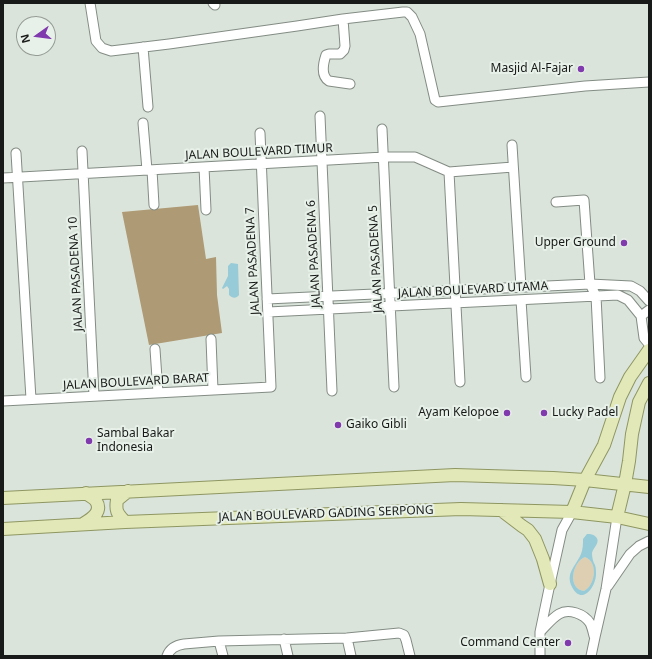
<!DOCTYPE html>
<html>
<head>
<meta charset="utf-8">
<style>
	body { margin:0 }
	#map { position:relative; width:652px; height:659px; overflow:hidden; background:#dbe4db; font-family:"Noto Sans",sans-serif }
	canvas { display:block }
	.frame { position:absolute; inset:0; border:4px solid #171a18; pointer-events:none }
	.north { position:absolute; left:16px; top:16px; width:40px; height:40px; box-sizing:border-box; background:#e8f1e9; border:1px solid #949b95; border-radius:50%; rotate:256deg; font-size:11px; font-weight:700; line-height:16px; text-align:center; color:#171a18 }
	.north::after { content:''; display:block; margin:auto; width:14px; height:18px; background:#813aad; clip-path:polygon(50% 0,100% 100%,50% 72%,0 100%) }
</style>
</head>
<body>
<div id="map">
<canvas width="652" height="659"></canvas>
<div class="frame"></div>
<div class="north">N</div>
</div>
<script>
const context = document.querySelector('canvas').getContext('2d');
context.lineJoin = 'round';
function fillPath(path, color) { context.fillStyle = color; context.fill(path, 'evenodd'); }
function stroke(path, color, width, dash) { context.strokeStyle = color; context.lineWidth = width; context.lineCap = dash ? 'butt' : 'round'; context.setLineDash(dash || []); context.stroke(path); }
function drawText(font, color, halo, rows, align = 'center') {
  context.font = font + ' "Noto Sans",sans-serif'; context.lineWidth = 4; context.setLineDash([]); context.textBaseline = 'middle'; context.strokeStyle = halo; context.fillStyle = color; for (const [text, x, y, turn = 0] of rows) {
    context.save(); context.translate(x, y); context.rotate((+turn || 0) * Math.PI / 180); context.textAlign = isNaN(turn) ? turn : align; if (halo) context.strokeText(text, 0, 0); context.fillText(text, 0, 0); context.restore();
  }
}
const green = new Path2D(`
	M 585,557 C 599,562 595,586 584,591 C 567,589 572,562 585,557 Z`);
const forest = new Path2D(`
	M 198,205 L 206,259 L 216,257 L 217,295 L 222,333 L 149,345 L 122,212 Z`);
const water = new Path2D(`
	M 231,263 L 238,264 L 239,295 C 236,299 232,298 229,295 L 229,289 L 227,286 L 223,289 L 222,288 L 228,276 L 228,266 Z
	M 587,534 C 591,534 593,534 596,537 C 601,542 593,548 592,553 C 592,557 593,562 595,565 C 596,568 596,571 596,574 C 596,587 582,606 572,587 C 565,573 576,566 581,554 C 583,549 583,544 583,539 ZM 585,557 C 599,562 595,586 584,591 C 567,589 572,562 585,557 Z`);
const minor = new Path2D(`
	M 90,3 L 96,41 L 102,48 L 111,51 L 169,44 L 297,26 L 343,19 L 403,12 L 407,12 L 412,17 L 420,34 L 435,100 L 438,102 L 585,86 L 649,82
	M 213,3 L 215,5
	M 343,19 L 345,46 L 344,50 L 340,54 L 329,54 L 326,55 C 323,64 321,76 329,81 L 350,84
	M 143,47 L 148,107
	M 320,116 L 332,391
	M 143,123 L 147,170
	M 382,129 L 394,387
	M 512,145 L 521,287
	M 82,151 L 94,396
	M 16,153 L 31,399
	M 204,167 L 206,210
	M 152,170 L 154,205
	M 449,172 L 460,382
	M 3,178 L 384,157 L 415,157 L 449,172 L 513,167
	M 556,202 L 584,200 L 590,284 L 596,296 L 600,378
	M 267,299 L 590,284 L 631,286 L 640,291 L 649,301
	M 521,300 L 526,377
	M 268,312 L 618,295 L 628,300 L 641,316 L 644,338 L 649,344
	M 641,316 L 649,310
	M 211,339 L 213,390
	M 155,349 L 158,393
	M 3,401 L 271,387 L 260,133
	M 608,586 L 630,554 L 639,546 L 649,541
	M 540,632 C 546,626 552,618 559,614 C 569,608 584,614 590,623 C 592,627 593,632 594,636
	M 347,638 L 351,656
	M 284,639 L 288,656
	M 219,641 L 223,656
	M 167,656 C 170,648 177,645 184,644 L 219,641 L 347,638 L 399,633 L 404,635 L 406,640 L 410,656
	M 540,656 L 540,632 L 550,584 L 562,530 L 572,512
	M 591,656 L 595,637 L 606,589 L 617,517`);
const major = new Path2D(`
	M 3,498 L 455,475 L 553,478 L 585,480 L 649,487
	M 501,510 L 522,526 L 528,530 L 535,539 L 543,559 L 550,584
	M 572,512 L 585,480 L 604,445 L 620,397 L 630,377 L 649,350
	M 617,517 L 625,484 L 629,461 L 632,434 L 639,402 L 649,383
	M 125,522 C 118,514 115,512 117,500 L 128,491
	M 83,524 C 91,519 103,512 96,501 C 94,498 89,496 86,493
	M 3,529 L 125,522 L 461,509 L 572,512 L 617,517 L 649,524`);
const markers = [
	[581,69,4,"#813aad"],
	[624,243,4,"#813aad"],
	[507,413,4,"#813aad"],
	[544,413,4,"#813aad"],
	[338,425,4,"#813aad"],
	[89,441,4,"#813aad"],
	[568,643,4,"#813aad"]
];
const poiNames = [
	["Masjid Al-Fajar",573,69],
	["Upper Ground",616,243],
	["Ayam Kelopoe",499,413],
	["Lucky Padel",552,413,"left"],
	["Gaiko Gibli",346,425,"left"],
	["Sambal Bakar",97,434,"left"],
	["Indonesia",97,448,"left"],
	["Command Center",560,643]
];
const streetNames = [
	["JALAN BOULEVARD TIMUR",259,152,-3],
	["JALAN PASADENA 6",314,254,-93],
	["JALAN PASADENA 5",376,259,-93],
	["JALAN PASADENA 7",253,261,-93],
	["JALAN PASADENA 10",76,274,-93],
	["JALAN BOULEVARD UTAMA",473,290,-3],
	["JALAN BOULEVARD BARAT",136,382,-3],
	["JALAN BOULEVARD GADING SERPONG",326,514,-2]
];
fillPath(green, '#deceb2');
fillPath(forest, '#ae9a74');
fillPath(water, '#96cbd7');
stroke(minor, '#838c84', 11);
stroke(major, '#8e9661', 14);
stroke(minor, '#fff', 9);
stroke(major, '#e2e8b8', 12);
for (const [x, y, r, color] of markers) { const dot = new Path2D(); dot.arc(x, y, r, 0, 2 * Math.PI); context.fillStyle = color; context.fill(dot); stroke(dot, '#e8f1e9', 1.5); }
drawText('12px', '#171a18', '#e8f1e9', poiNames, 'right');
drawText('12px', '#171a18', '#e8f1e9', streetNames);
</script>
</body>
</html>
